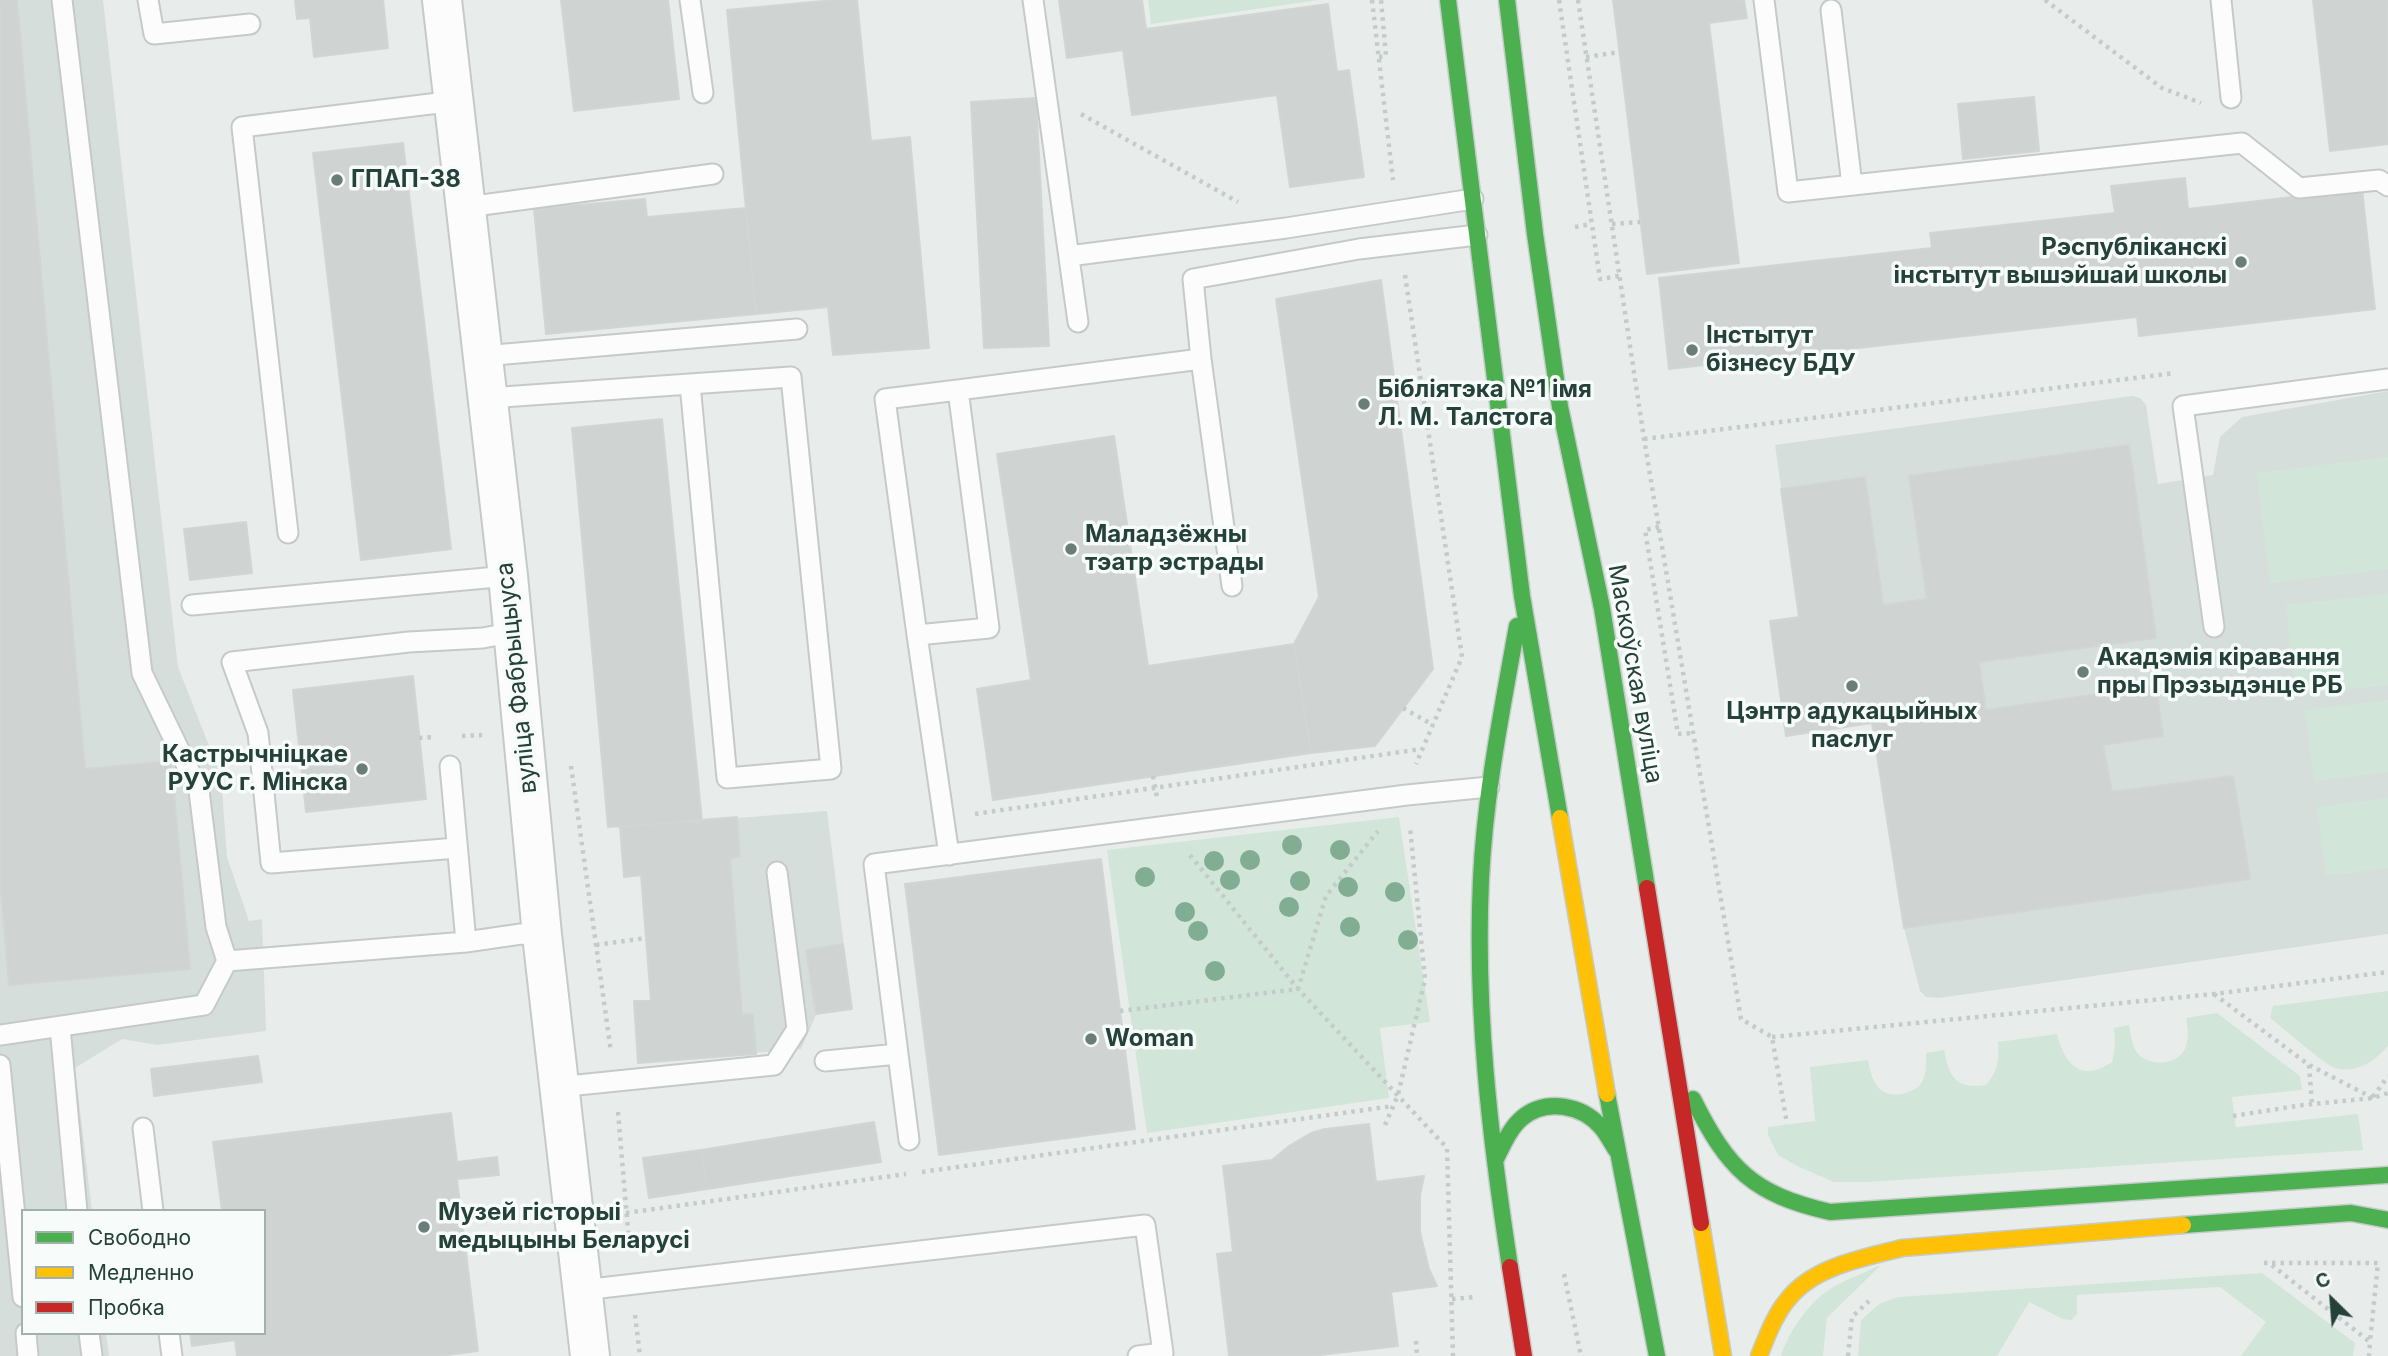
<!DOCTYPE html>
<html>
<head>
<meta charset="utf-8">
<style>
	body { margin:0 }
	#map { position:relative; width:2388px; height:1356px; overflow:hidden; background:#e8edeb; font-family:Inter,sans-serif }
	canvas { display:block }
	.legend { position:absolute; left:21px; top:1209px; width:245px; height:126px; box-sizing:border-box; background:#f7fbf9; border:2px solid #a3b1ad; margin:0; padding:9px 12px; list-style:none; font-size:21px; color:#24423a }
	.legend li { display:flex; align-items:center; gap:14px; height:35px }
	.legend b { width:35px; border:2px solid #a3b1ad }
	.north { position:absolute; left:2297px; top:1265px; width:70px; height:70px; -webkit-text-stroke:5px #f7fbf9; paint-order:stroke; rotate:335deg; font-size:19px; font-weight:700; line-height:28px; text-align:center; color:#24423a }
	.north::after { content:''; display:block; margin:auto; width:24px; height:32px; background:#24423a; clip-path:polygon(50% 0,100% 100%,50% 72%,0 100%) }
</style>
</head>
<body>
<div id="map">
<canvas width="2388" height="1356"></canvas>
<ul class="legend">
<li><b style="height:9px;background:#4caf50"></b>Свободно</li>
<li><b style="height:9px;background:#ffc107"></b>Медленно</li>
<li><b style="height:9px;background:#c62828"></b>Пробка</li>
</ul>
<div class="north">С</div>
</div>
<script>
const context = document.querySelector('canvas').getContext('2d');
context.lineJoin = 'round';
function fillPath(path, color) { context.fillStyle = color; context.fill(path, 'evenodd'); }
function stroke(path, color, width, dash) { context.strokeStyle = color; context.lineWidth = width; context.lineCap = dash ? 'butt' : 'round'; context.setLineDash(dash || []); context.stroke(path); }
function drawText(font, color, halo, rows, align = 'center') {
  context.font = font + ' Inter,sans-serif'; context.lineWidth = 7; context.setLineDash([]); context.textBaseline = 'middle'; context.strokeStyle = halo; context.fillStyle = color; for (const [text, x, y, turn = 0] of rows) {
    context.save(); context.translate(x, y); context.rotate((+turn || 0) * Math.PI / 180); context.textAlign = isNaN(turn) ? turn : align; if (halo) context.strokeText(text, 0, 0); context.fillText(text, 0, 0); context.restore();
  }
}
const built = new Path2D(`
	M 0,0 L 103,0 L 178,667 L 221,776 L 227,857 L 249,921 L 262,919 L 266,1031 L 157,1045 L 122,1039 L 75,1068 L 92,1211 L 23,1211 L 23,1333 L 106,1333 L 109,1356 L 0,1356 Z
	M 2388,391 L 2388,934 L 1939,998 L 1926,997 L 1920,991 L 1904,928 L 1872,723 L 1786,736 L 1770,621 L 1799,617 L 1775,445 L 2132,396 L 2140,398 L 2146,405 L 2158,484 L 2213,475 L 2220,437 L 2242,417 Z
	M 827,811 L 852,1009 L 816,1015 L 801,1049 L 638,1063 L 634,1001 L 651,1000 L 641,876 L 624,877 L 620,827 Z`);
const green = new Path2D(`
	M 1148,0 L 1319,0 L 1151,24 Z
	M 2388,457 L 2388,569 L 2270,583 L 2257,473 Z
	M 2388,594 L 2388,685 L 2295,695 L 2286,605 Z
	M 2388,700 L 2388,772 L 2314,781 L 2305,710 Z
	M 2388,798 L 2388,868 L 2326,876 L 2317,807 Z
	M 1399,817 L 1430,1022 L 1380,1028 L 1389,1098 L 1147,1133 L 1107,850 Z
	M 2388,991 L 2388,1046 C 2375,1061 2356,1074 2335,1068 C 2325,1065 2282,1027 2270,1018 L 2273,1006 Z
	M 2217,1013 L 2300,1076 L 2302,1090 L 2232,1097 L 2236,1127 L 2358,1114 L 2363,1150 L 1868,1182 L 1834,1182 L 1799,1167 L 1778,1155 L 1768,1135 L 1768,1127 L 1815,1121 L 1810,1067 L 1868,1060 C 1871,1079 1878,1098 1901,1094 C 1907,1093 1916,1090 1920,1085 C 1927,1077 1926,1063 1926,1053 L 1944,1050 C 1950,1078 1955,1089 1986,1085 C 1998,1071 1999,1060 1998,1042 L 2057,1034 C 2065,1065 2081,1083 2112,1062 L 2115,1046 L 2114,1028 L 2129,1025 C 2131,1035 2132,1049 2140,1056 C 2154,1067 2181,1064 2186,1046 C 2189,1036 2188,1028 2186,1018 Z
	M 1881,1265 L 1827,1318 L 1823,1356 L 1781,1356 C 1789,1330 1811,1299 1835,1286 C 1850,1278 1866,1272 1881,1265 Z
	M 2262,1273 L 2355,1343 L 2353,1356 L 2241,1356 L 2266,1322 L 2220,1287 L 2077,1295 L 2077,1314 L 2071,1320 L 2063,1319 L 2029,1302 L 1997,1356 L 1858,1356 L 1861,1320 L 1879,1304 L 1898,1297 Z`);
const building = new Path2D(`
	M 0,0 L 17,0 L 85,769 L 171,761 L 190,969 L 9,985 L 0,878 Z
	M 295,0 L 383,0 L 388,48 L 314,57 L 310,18 L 297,19 Z
	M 561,0 L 668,0 L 679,99 L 574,111 Z
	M 834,0 L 857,0 L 871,141 L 910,137 L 929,348 L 833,355 L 828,307 L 756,314 L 727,10 Z
	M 1059,0 L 1142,0 L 1146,29 L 1328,4 L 1337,72 L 1349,70 L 1364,177 L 1290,187 L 1277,95 L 1132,115 L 1123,50 L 1067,58 Z
	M 1613,0 L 1744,0 L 1747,18 L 1709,23 L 1739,263 L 1647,274 Z
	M 2313,0 L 2388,0 L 2388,144 L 2330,151 Z
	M 2034,97 L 2039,151 L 1963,159 L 1958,104 Z
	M 1036,98 L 1049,346 L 984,348 L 971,102 Z
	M 403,143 L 451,549 L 361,560 L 313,153 Z
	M 2185,178 L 2188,209 L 2362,189 L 2375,309 L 2139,336 L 2137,317 L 1669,369 L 1659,278 L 1932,248 L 1930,233 L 2115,213 L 2111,186 Z
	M 645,199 L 647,217 L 746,208 L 756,314 L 546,334 L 534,209 Z
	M 1381,280 L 1433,669 L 1375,746 L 1311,753 L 1294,644 L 1319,597 L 1276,299 Z
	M 662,419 L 702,821 L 608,827 L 572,428 Z
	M 1114,436 L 1148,666 L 1294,644 L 1311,753 L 993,800 L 977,689 L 1031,680 L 997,454 Z
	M 2129,445 L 2156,638 L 1979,662 L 1986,710 L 2156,686 L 2163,736 L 2103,745 L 2112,792 L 2233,776 L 2250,879 L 1904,928 L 1872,723 L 1786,736 L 1770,621 L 1799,617 L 1781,489 L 1865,477 L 1883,605 L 1927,599 L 1909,476 Z
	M 246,522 L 252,573 L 190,580 L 184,529 Z
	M 413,676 L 426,799 L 306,812 L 293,690 Z
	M 737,817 L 740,857 L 730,858 L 742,1015 L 753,1014 L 756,1054 L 638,1063 L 634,1001 L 651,1001 L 641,875 L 624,877 L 620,827 Z
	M 1101,859 L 1135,1129 L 939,1155 L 905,884 Z
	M 843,944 L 852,1009 L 816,1014 L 806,950 Z
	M 258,1056 L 262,1082 L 154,1096 L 151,1069 Z
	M 451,1113 L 457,1162 L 497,1157 L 499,1175 L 457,1179 L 478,1351 L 439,1356 L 237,1356 L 235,1340 L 192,1346 L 190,1333 L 264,1333 L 264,1211 L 222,1211 L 213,1142 Z
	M 874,1122 L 881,1162 L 707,1189 L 701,1150 Z
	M 1369,1124 L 1376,1182 L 1424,1176 L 1420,1195 L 1420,1232 L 1429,1269 L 1437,1286 L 1391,1292 L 1398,1346 L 1311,1356 L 1229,1356 L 1217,1254 L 1233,1252 L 1223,1166 L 1272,1160 L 1289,1146 L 1311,1133 L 1325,1129 Z
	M 701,1150 L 707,1189 L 649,1198 L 643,1158 Z`);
const path = new Path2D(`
	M 1372,0 L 1393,180
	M 1559,0 L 1600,279 L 1619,276
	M 1578,0 L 1644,439 L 1741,1019 L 1772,1037 L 1787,1124
	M 2045,0 L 2162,88 L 2201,103
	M 1379,57 L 1386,56 L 1381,0
	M 1586,57 L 1620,52
	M 1081,114 L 1238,202
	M 1612,224 L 1640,222
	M 1575,227 L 1591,224
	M 1405,275 L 1462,657 L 1416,764
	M 1644,439 L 2175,373
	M 1659,527 L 1645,530 L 1678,734 L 1694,733
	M 1403,708 L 1433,725
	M 462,736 L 482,735
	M 419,738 L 436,737
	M 571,766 L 611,1052
	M 1153,776 L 1157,797
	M 975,814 L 1421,749
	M 1190,855 L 1298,989 L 1447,1148 L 1453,1356
	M 596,945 L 646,938
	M 2214,994 L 2309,1065 L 2373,1098
	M 1120,1011 L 1298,989 L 1326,896 L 1378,831
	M 1772,1037 L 2214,994 L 2388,972
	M 2309,1065 L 2312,1104
	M 2373,1097 L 2388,1076
	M 618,1112 L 630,1254
	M 2233,1116 L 2303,1105 L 2373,1098 L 2388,1093
	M 1385,1125 L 1398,1095 L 1425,979 L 1410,827
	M 922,1172 L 1393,1106
	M 626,1213 L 906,1174
	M 2264,1263 L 2269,1263 L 2370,1342 L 2369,1356
	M 2272,1263 L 2378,1263 L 2370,1341
	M 1564,1274 L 1581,1356
	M 1452,1299 L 1475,1297
	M 635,1315 L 640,1356
	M 1416,1341 L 1417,1356
	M 1848,1356 L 1852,1317 L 1869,1301`);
const lane = new Path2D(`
	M 62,0 L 142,673 L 199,791 L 216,927 L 227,961 L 466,942 L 521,934 L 542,935
	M 148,0 L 154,34 L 250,24
	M 690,0 L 703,93
	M 1033,0 L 1078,322
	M 1764,0 L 1788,192 L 2242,143 L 2299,188 L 2379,180 L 2388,186
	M 2221,0 L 2231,98
	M 1831,10 L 1852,185
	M 467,207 L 713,174
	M 1069,256 L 1286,228 L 1473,199
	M 483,356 L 797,329
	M 488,398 L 690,384 L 727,778 L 831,769 L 791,377 L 690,384
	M 288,533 L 242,127 L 455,101
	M 1232,586 L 1201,359 L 1193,279 L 1359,249 L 1477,235
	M 192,605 L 508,576
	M 2214,627 L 2183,406 L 2388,379
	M 917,635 L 885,399 L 958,390
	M 450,766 L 466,942
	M 457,848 L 271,863 L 258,733 L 232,662 L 409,642 L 483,638 L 514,632
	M 949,855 L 917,635 L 989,628 L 958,390 L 1201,359
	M 60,1027 L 77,1211
	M 0,1035 L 204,1005 L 227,961
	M 898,1054 L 909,1140
	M 825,1061 L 898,1054 L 874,864 L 1407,795 L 1489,787
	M 0,1065 L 23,1297
	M 558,1087 L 774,1065 L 797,1029 L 777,872
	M 143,1128 L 153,1211
	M 583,1290 L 1145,1225 L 1163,1353 L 1138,1356
	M 26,1333 L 28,1356
	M 89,1333 L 92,1356
	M 169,1333 L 172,1356`);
const street = new Path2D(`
	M 442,0 L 508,576 L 542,935 L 590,1356`);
const fast = new Path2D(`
	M 1448,0 L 1522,596 L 1560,818
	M 1507,0 L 1535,234 L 1560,407 L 1602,608 L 1647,888
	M 1607,1094 L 1657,1356
	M 1693,1099 C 1728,1169 1752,1194 1830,1212 L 2388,1175
	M 1496,1159 C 1503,1145 1510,1128 1522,1118 C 1546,1098 1582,1105 1601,1127 C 1607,1134 1611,1142 1616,1150
	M 2183,1225 L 2351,1213 L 2388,1220
	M 1510,1267 C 1490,1138 1475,1010 1481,879 C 1485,794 1502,710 1517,626`);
const slow = new Path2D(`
	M 1560,818 L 1607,1094
	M 1701,1223 L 1723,1356
	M 1759,1356 C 1767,1336 1775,1314 1789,1298 C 1815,1266 1864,1258 1902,1248 L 2183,1225`);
const jam = new Path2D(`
	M 1647,888 L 1701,1223
	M 1510,1267 L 1524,1356`);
const trees = [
	[1292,845],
	[1340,850],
	[1250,860],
	[1214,861],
	[1145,877],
	[1230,880],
	[1300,881],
	[1348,887],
	[1395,892],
	[1289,907],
	[1185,912],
	[1350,927],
	[1198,931],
	[1408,940],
	[1215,971]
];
const markers = [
	[337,180,7,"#697e78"],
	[2241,262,7,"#697e78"],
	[1692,350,7,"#697e78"],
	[1364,404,7,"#697e78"],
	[1071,549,7,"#697e78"],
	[2083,672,7,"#697e78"],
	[1852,686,7,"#697e78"],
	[362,769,7,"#697e78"],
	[1091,1039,7,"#697e78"],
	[424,1227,7,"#697e78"]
];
const poiNames = [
	["ГПАП-38",351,180],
	["Рэспубліканскі",2227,248,"right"],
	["інстытут вышэйшай школы",2227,276,"right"],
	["Інстытут",1706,336],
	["бізнесу БДУ",1706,364],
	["Бібліятэка №1 імя",1378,390],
	["Л. М. Талстога",1378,418],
	["Маладзёжны",1085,535],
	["тэатр эстрады",1085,563],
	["Акадэмія кіравання",2097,658],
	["пры Прэзыдэнце РБ",2097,686],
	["Цэнтр адукацыйных",1852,712,"center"],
	["паслуг",1852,740,"center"],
	["Кастрычніцкае",348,755,"right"],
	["РУУС г. Мінска",348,783,"right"],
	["Woman",1105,1039],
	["Музей гісторыі",438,1213],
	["медыцыны Беларусі",438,1241]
];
const streetNames = [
	["Маскоўская вуліца",1635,674,80],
	["вуліца Фабрыцыуса",517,678,-96]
];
fillPath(built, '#d6dedb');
fillPath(green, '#d1e6d8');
fillPath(building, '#cfd4d2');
stroke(building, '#d1d6d4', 2);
stroke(lane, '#c5cac8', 23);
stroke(street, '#c5cac8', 42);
stroke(fast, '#c3ccc9', 19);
stroke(slow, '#c3ccc9', 19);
stroke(jam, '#c3ccc9', 19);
stroke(path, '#c3ccca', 4.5, [3.5, 5]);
stroke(lane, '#fcfcfc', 19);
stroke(street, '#fcfcfc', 38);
stroke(fast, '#4caf50', 16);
stroke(slow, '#ffc107', 16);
stroke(jam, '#c62828', 16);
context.fillStyle = '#81ae93';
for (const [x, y] of trees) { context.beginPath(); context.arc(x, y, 10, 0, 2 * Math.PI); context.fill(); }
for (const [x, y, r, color] of markers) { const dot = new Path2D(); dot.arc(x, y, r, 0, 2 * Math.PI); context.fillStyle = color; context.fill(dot); stroke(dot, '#f7fbf9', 2.5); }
drawText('bold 24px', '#24423a', '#f7fbf9', poiNames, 'left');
drawText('24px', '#24423a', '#f7fbf9', streetNames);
</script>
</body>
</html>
